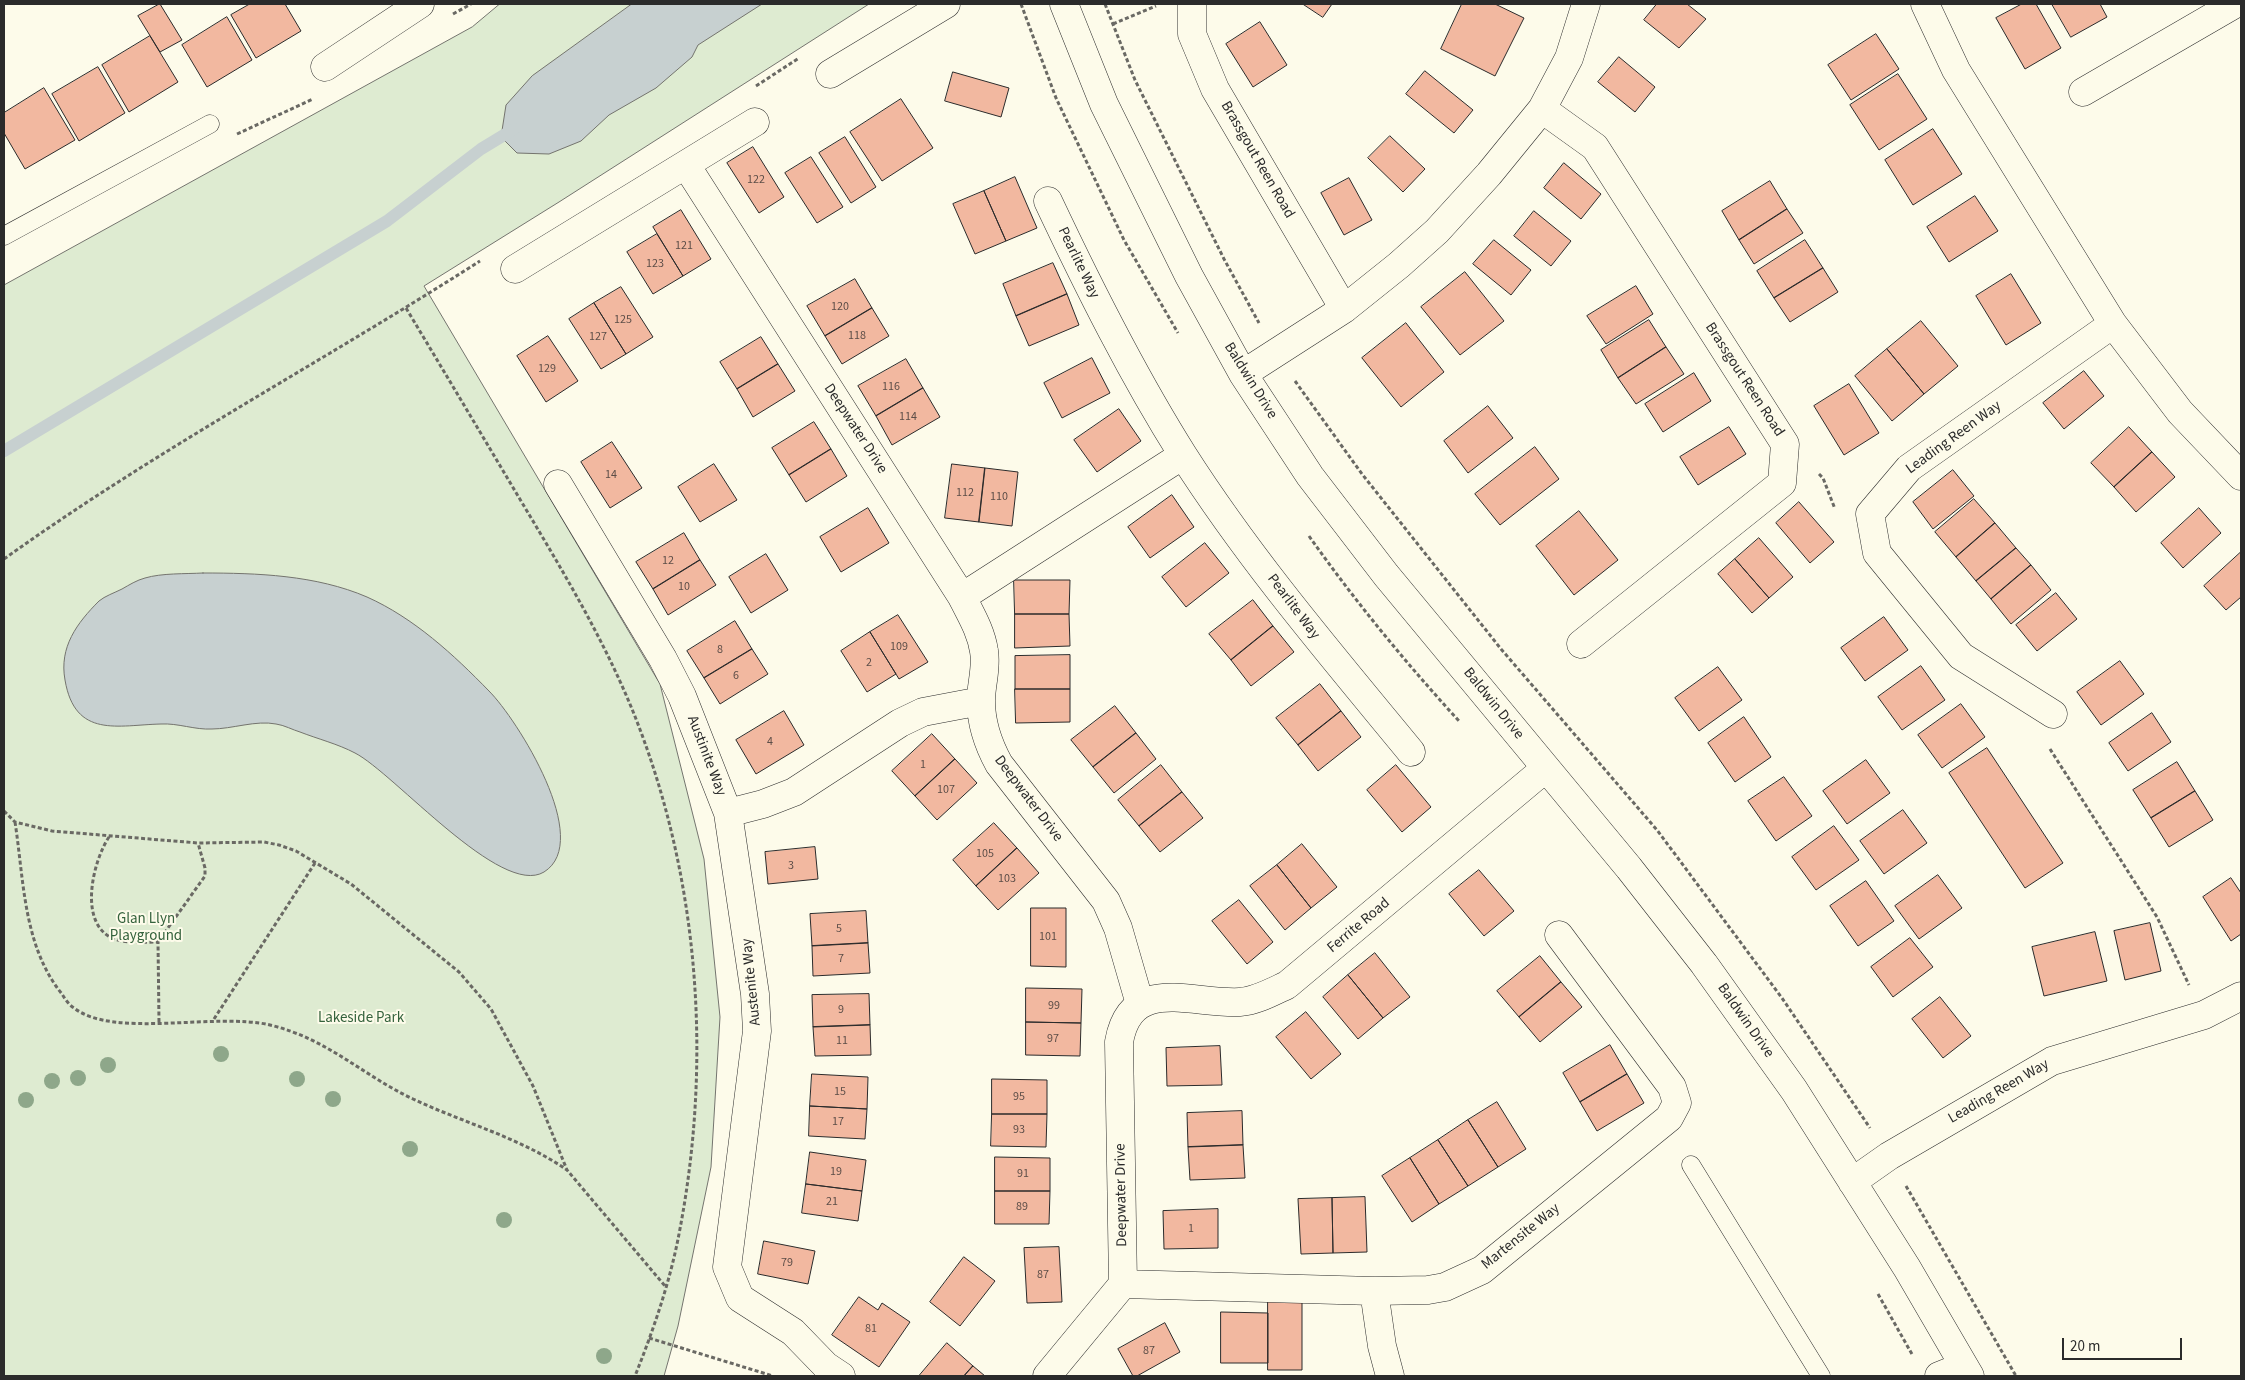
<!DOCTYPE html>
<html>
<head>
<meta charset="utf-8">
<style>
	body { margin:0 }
	#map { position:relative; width:2245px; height:1380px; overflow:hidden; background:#fdfbea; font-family:"Source Sans 3",sans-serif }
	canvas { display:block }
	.frame { position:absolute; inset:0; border:5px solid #2b2b2b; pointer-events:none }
	.scale { position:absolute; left:2062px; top:1338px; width:120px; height:22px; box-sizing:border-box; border:2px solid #2b2b2b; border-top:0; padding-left:6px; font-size:15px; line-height:18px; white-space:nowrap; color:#2b2b2b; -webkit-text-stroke:4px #fdfbea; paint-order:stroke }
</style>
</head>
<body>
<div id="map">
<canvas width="2245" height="1380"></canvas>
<div class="frame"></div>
<div class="scale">20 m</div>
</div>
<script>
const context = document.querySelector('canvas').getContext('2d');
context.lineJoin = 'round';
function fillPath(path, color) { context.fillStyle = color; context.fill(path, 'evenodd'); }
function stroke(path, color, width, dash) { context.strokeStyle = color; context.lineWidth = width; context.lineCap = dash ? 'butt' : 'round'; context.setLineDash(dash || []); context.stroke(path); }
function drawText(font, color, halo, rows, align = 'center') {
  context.font = font + ' "Source Sans 3",sans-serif'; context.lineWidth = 4; context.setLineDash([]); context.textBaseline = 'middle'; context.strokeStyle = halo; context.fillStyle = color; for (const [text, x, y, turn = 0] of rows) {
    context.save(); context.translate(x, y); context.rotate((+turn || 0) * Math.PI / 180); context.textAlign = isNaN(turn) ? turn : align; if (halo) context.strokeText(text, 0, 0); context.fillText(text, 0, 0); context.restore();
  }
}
const green = new Path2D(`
	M 500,4 L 869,4 L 559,202 L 424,286 L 660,684 L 704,859 L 720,1017 L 711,1167 L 678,1326 L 664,1376 L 4,1376 L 4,285 L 472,27 Z`);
const water = new Path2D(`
	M 632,4 L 762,4 L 698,45 L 692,57 L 656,88 L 609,115 L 581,141 L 549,154 L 517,153 L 501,137 L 506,105 L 532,76 Z
	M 203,573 C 257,573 316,575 367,597 C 414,618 454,655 489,691 C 517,719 594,841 544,872 C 501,898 394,773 355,753 C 338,744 318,739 300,732 C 293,730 284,725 276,724 C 256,720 232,729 212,729 C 195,730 178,723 161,724 C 118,725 75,739 65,680 C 59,647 77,623 99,601 C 105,596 114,593 122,589 C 129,585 137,580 145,578 C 162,573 185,574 203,573 Z`);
const stream = new Path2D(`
	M 4,451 L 387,221 L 481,149 L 514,129`);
const building = new Path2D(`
	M 160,4 L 182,40 L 160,52 L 138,16 Z
	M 250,4 L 285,4 L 301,31 L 256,58 L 231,15 Z
	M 1303,4 L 1332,4 L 1323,17 Z
	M 1462,4 L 1495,4 L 1524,18 L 1495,76 L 1441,49 Z
	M 1657,4 L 1687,4 L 1706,19 L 1679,48 L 1644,20 Z
	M 2022,4 L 2036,4 L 2061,48 L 2025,69 L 1996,18 Z
	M 2052,4 L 2100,4 L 2107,17 L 2071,37 Z
	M 227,17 L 252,60 L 207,87 L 182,45 Z
	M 1260,22 L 1287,65 L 1253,87 L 1226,44 Z
	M 1876,34 L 1899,69 L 1851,100 L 1828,65 Z
	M 150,36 L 178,82 L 129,112 L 102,65 Z
	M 1619,57 L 1655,87 L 1635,112 L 1598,82 Z
	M 98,67 L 125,113 L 79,141 L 52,94 Z
	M 1425,71 L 1473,110 L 1454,133 L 1406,94 Z
	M 953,72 L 1009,88 L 1001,117 L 945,101 Z
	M 1898,74 L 1927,119 L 1879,150 L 1850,105 Z
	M 44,88 L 75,140 L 25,169 L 4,133 L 4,113 Z
	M 901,99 L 933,148 L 882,181 L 850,132 Z
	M 1933,129 L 1962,174 L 1913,205 L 1885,160 Z
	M 1390,136 L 1425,169 L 1403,192 L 1368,158 Z
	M 845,137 L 876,187 L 851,203 L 819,153 Z
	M 753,147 L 784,197 L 759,213 L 727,163 Z
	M 811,157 L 843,207 L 817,223 L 785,173 Z
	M 1564,163 L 1601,194 L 1581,219 L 1544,188 Z
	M 1015,177 L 1037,228 L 1006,241 L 984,191 Z
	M 1349,178 L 1372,220 L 1344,235 L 1321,193 Z
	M 1770,181 L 1787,209 L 1739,240 L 1722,211 Z
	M 984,191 L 1006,241 L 975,254 L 953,204 Z
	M 1975,196 L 1998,231 L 1949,262 L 1927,227 Z
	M 1787,209 L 1803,233 L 1754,264 L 1739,240 Z
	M 681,210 L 711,259 L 683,276 L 653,227 Z
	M 1534,211 L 1571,241 L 1551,266 L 1514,236 Z
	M 657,234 L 683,276 L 653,294 L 627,252 Z
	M 1494,240 L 1531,270 L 1511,295 L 1473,264 Z
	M 1805,240 L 1823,268 L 1774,298 L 1757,271 Z
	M 1053,263 L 1067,294 L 1016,316 L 1003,284 Z
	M 1823,268 L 1838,292 L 1790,322 L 1774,298 Z
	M 1465,272 L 1504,321 L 1460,355 L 1421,307 Z
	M 2011,274 L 2041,323 L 2006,345 L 1976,296 Z
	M 855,279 L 872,308 L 825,336 L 807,306 Z
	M 1636,286 L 1653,314 L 1606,344 L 1587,316 Z
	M 621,287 L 653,337 L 626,354 L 594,303 Z
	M 1067,294 L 1079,325 L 1029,346 L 1016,316 Z
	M 594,303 L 626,354 L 601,369 L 569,319 Z
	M 872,308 L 889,336 L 842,364 L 825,336 Z
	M 1649,320 L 1666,347 L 1618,378 L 1601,350 Z
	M 1921,321 L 1958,366 L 1924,394 L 1887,349 Z
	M 1406,323 L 1444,372 L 1401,407 L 1362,358 Z
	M 548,336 L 578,381 L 546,402 L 517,356 Z
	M 761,337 L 778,364 L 737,389 L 720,362 Z
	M 1666,347 L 1684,374 L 1636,404 L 1618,378 Z
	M 1887,349 L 1924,394 L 1892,421 L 1855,376 Z
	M 1092,358 L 1110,393 L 1062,418 L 1044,383 Z
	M 906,359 L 923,388 L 876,416 L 858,386 Z
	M 778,364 L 795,391 L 753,417 L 737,389 Z
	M 2084,371 L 2104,396 L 2064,429 L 2043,403 Z
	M 1694,373 L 1711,401 L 1663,432 L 1645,404 Z
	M 1849,384 L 1879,433 L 1844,455 L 1814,406 Z
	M 923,388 L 940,417 L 892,445 L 876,416 Z
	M 1488,406 L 1513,438 L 1468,473 L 1444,441 Z
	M 1119,409 L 1141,441 L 1097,472 L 1074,440 Z
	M 814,422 L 831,449 L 789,475 L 772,448 Z
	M 1729,427 L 1746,454 L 1698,485 L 1680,457 Z
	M 2129,427 L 2152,452 L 2114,487 L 2091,463 Z
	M 612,442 L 642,488 L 610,508 L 581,462 Z
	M 1535,447 L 1559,479 L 1500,525 L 1475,494 Z
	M 831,449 L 847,476 L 806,502 L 789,475 Z
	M 2152,452 L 2175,477 L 2136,512 L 2114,487 Z
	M 714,464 L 737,500 L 700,522 L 678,487 Z
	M 952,464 L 985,468 L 979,522 L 945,518 Z
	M 985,468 L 1018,472 L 1012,526 L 979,522 Z
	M 1953,470 L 1974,496 L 1933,529 L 1913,502 Z
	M 1172,495 L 1194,527 L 1150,558 L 1128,527 Z
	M 1974,499 L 1995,523 L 1956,557 L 1935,532 Z
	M 1799,502 L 1834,542 L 1810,563 L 1776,523 Z
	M 868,508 L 889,543 L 841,572 L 820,537 Z
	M 2199,508 L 2221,533 L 2183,568 L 2161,543 Z
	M 1579,511 L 1618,560 L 1574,595 L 1536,546 Z
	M 1995,523 L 2016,548 L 1976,581 L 1956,557 Z
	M 684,533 L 700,560 L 653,589 L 636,562 Z
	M 1759,538 L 1793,577 L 1769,598 L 1735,559 Z
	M 1205,543 L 1229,573 L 1186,607 L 1162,577 Z
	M 2016,548 L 2031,565 L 1991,599 L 1976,581 Z
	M 2241,552 L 2241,597 L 2226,610 L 2204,586 Z
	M 766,554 L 788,590 L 751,613 L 729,577 Z
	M 1735,559 L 1769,598 L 1752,613 L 1718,574 Z
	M 700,560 L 716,585 L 668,615 L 653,589 Z
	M 2031,565 L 2051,590 L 2011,624 L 1991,599 Z
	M 1014,580 L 1070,580 L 1069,614 L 1015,614 Z
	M 2056,593 L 2077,619 L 2037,651 L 2016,625 Z
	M 1253,600 L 1273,626 L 1231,660 L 1209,634 Z
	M 1015,614 L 1069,614 L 1070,646 L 1015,648 Z
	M 898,615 L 928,662 L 899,679 L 870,632 Z
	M 1884,617 L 1908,650 L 1865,681 L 1841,648 Z
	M 735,621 L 752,649 L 704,678 L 687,651 Z
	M 1273,626 L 1294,652 L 1251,686 L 1231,660 Z
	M 870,632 L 896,674 L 867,692 L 841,651 Z
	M 752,649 L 768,674 L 720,704 L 704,678 Z
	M 1070,655 L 1070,689 L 1015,689 L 1015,656 Z
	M 2120,661 L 2144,694 L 2101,725 L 2077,692 Z
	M 1921,666 L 1945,700 L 1902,730 L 1878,697 Z
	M 1718,667 L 1742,700 L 1699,731 L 1675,698 Z
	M 1320,684 L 1341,711 L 1298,745 L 1276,718 Z
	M 1015,689 L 1070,689 L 1070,722 L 1016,723 Z
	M 1961,704 L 1985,737 L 1942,768 L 1918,735 Z
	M 1115,706 L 1136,733 L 1093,767 L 1071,740 Z
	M 784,711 L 804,745 L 756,774 L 736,740 Z
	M 1341,711 L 1361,737 L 1318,771 L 1298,745 Z
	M 2152,713 L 2171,742 L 2128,771 L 2109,743 Z
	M 1744,717 L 1771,757 L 1735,782 L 1708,743 Z
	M 1136,733 L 1156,759 L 1114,793 L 1093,767 Z
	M 932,734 L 955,759 L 915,796 L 892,771 Z
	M 1987,748 L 2063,863 L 2025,888 L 1949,773 Z
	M 955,759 L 977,783 L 937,820 L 915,796 Z
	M 1866,760 L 1890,793 L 1847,824 L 1823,791 Z
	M 2177,762 L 2195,791 L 2151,818 L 2133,790 Z
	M 1161,765 L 1182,792 L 1139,826 L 1118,800 Z
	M 1396,765 L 1431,807 L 1402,832 L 1367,790 Z
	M 1784,777 L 1812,816 L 1776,841 L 1748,801 Z
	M 2195,791 L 2213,820 L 2169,847 L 2151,818 Z
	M 1182,792 L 1203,818 L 1160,852 L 1139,826 Z
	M 1903,810 L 1927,843 L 1884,874 L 1860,841 Z
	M 994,823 L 1017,848 L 976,886 L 953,860 Z
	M 1834,826 L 1859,860 L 1816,890 L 1792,857 Z
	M 1302,844 L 1337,887 L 1311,908 L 1277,865 Z
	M 815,847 L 818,879 L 768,884 L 765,852 Z
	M 1017,848 L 1039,873 L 998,910 L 976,886 Z
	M 1277,865 L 1311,908 L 1285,930 L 1250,886 Z
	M 1479,870 L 1514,911 L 1484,936 L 1449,894 Z
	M 1938,875 L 1962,908 L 1919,939 L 1895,906 Z
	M 2231,878 L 2241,893 L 2241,934 L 2231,941 L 2203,897 Z
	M 1866,881 L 1894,921 L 1858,946 L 1830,906 Z
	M 1239,900 L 1273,942 L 1247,964 L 1212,921 Z
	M 1031,908 L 1066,908 L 1066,967 L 1031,966 Z
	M 866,911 L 868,943 L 812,946 L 810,914 Z
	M 2150,923 L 2161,971 L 2125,980 L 2114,931 Z
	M 2095,932 L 2107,981 L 2044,996 L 2032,947 Z
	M 1910,938 L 1933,967 L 1893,997 L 1871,967 Z
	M 868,943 L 870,973 L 813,976 L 812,946 Z
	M 1375,953 L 1410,997 L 1383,1018 L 1348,975 Z
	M 1540,956 L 1561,982 L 1519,1017 L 1497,991 Z
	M 1348,975 L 1383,1018 L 1358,1039 L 1323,997 Z
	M 1561,982 L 1582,1007 L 1540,1042 L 1519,1017 Z
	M 1026,988 L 1082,989 L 1081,1023 L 1026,1022 Z
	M 869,994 L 870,1025 L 813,1027 L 812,995 Z
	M 1940,997 L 1971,1036 L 1943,1058 L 1912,1019 Z
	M 1306,1012 L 1341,1054 L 1311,1079 L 1276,1037 Z
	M 1026,1022 L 1081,1023 L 1080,1056 L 1026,1055 Z
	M 870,1025 L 871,1055 L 815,1056 L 813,1027 Z
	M 1610,1045 L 1627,1074 L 1580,1102 L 1563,1073 Z
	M 1220,1046 L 1222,1085 L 1167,1086 L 1166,1048 Z
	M 812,1074 L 868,1077 L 867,1109 L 810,1106 Z
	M 1627,1074 L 1644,1103 L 1597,1131 L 1580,1102 Z
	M 992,1079 L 1047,1080 L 1047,1114 L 992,1114 Z
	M 1497,1102 L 1526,1149 L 1498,1167 L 1468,1120 Z
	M 810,1106 L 867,1109 L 865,1139 L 809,1136 Z
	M 1242,1111 L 1243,1145 L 1188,1147 L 1187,1113 Z
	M 992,1114 L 1047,1114 L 1046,1147 L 991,1146 Z
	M 1468,1120 L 1498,1167 L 1468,1186 L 1438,1140 Z
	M 1438,1140 L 1468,1186 L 1439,1204 L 1410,1158 Z
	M 1243,1145 L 1245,1178 L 1190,1180 L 1188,1147 Z
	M 810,1152 L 866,1160 L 862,1191 L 806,1184 Z
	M 995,1157 L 1050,1158 L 1050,1191 L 995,1191 Z
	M 1410,1158 L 1439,1204 L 1412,1222 L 1382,1176 Z
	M 806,1184 L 862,1191 L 858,1221 L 802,1213 Z
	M 995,1191 L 1050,1191 L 1049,1224 L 995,1224 Z
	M 1365,1197 L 1367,1252 L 1333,1253 L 1332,1198 Z
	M 1332,1198 L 1333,1253 L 1301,1254 L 1298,1199 Z
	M 1218,1209 L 1218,1248 L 1164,1249 L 1163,1211 Z
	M 764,1241 L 815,1251 L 808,1284 L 758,1274 Z
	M 1059,1247 L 1062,1302 L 1027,1303 L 1024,1248 Z
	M 964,1257 L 995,1281 L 960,1326 L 930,1302 Z
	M 859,1297 L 878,1310 L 882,1303 L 910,1322 L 879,1367 L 832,1335 Z
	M 1268,1298 L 1302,1298 L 1302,1370 L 1268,1370 Z
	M 1221,1312 L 1268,1313 L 1268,1363 L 1221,1363 Z
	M 1165,1323 L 1180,1352 L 1137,1376 L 1133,1376 L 1118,1349 Z
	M 947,1343 L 973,1366 L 964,1376 L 919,1376 Z
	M 973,1366 L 985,1376 L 964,1376 Z`);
const path = new Path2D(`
	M 1021,4 L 1056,98 L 1124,240 L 1178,333
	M 1105,4 L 1135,80 L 1224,259 L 1259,323
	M 453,14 L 471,4
	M 1113,24 L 1156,6
	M 756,86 L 799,58
	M 237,134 L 313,99
	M 406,308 C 445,373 483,437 521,501 C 561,568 602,636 632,709 C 699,874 713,1059 679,1234 C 670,1282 653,1331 635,1376
	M 1295,381 L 1362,474 L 1501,649 L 1657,830 L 1782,998 L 1870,1128
	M 1819,474 L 1823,478 L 1835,509
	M 1309,536 C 1355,601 1405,662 1459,721
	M 4,559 C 156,450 322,362 480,261
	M 2050,749 L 2157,917 L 2189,985
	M 4,811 L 15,822 L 52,831 L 198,843 L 264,842 L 279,845 L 296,851 L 351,884 L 459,972 L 491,1009 L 533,1086 L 567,1170 L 665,1286
	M 15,822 C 24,880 23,946 62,994 C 65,999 69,1005 74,1008 C 114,1039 216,1012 270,1025 C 328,1039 362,1075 413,1099 C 464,1123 521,1138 567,1170
	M 109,837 C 93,861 78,922 112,938 C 126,944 143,942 158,942
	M 214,1019 L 315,863
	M 159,1022 L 158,942 L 205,876 L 205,868 L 198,843
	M 1906,1186 L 2016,1376
	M 1878,1294 L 1913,1356
	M 649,1338 L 773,1376`);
const service = new Path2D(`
	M 4,236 L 210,124
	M 1691,1165 L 1821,1376`);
const minor = new Path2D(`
	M 1064,4 L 1104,104 L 1189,276 L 1243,374 L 1310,476 L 1386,575 L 1629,868 L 1704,964 L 1794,1090 L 1907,1268 L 1970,1376
	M 1192,4 L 1192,34 L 1215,89 L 1344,309
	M 1925,4 L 1956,70 L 2113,324 L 2180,412 L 2241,476
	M 325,67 L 420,4
	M 830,74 L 946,4
	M 2083,92 L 2235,4
	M 1542,109 L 1595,147 L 1785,444 L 1782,483 L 1581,644
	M 686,165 L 962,597 C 971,615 981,631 984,651 C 987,668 981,684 981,701 C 981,724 988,744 999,764 L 1106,901 L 1118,928 L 1140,1004
	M 1048,201 C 1089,288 1132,374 1183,455 C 1250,560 1332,656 1411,752
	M 515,269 L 755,122
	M 1243,374 L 1344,309 L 1399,265 L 1437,231 L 1489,174 L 1542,109 L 1569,58 L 1586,4
	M 558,484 L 663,659 L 682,696 L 728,813 L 763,804 L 794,792 L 900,723 L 923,712 L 981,701
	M 962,597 L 1183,455
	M 2053,714 L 1961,656 L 1877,553 L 1870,514 L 1909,468 L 2113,324
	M 728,813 L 755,994 L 757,1031 L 727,1267 L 740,1298 L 793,1332 L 826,1366 L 841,1376
	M 1852,1182 L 1889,1156 L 2052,1061 L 2204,1015 L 2241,996
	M 1123,1284 L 1374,1291 L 1428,1290 L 1445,1287 L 1482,1270 L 1669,1118 L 1677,1103 L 1672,1087 L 1559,935
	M 1374,1291 L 1382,1346 L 1390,1376
	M 1047,1376 L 1123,1284 L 1119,1042 C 1131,974 1193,1005 1240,1002 C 1256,1001 1272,992 1287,985 L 1546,768
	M 1939,1376 L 1964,1366`);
const trees = [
	[221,1054],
	[108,1065],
	[78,1078],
	[297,1079],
	[52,1081],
	[333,1099],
	[26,1100],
	[410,1149],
	[504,1220],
	[604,1356]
];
const numberNames = [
	["122",756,180],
	["121",684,246],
	["123",655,264],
	["120",840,307],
	["125",623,320],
	["118",857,336],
	["127",598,337],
	["129",547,369],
	["116",891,387],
	["114",908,417],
	["14",611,475],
	["112",965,493],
	["110",999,497],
	["12",668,561],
	["10",684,587],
	["109",899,647],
	["8",720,650],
	["2",869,663],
	["6",736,676],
	["4",770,742],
	["1",923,765],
	["107",946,790],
	["105",985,854],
	["3",791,866],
	["103",1007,879],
	["5",839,929],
	["101",1048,937],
	["7",841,959],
	["99",1054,1006],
	["9",841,1010],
	["97",1053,1039],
	["11",842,1041],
	["15",840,1092],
	["95",1019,1097],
	["17",838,1122],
	["93",1019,1130],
	["19",836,1172],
	["91",1023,1174],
	["21",832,1202],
	["89",1022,1207],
	["1",1191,1229],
	["79",787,1263],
	["87",1043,1275],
	["81",871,1329],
	["87",1149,1351]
];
const streetNames = [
	["Brassgout Reen Road",1257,160,60],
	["Pearlite Way",1078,263,64],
	["Brassgout Reen Road",1744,380,57],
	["Baldwin Drive",1250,381,58],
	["Deepwater Drive",855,429,57],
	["Leading Reen Way",1954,438,-36],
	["Pearlite Way",1293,607,53],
	["Baldwin Drive",1493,704,51],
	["Austinite Way",706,756,69],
	["Deepwater Drive",1028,799,53],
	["Ferrite Road",1359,926,-40],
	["Austenite Way",752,982,-96],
	["Baldwin Drive",1745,1021,55],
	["Leading Reen Way",1999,1092,-30],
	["Deepwater Drive",1122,1195,-91],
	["Martensite Way",1521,1237,-39]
];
const parkNames = [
	["Glan Llyn",146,920],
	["Playground",146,937],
	["Lakeside Park",361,1019]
];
fillPath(green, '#deebd1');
stroke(green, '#74746e', 1);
fillPath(water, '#c7d0d0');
stroke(water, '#74746e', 1);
stroke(stream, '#c7d0d0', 12);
fillPath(building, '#f2b8a0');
stroke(building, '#2b2b2b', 1);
stroke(service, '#2b2b2b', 19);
stroke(minor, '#2b2b2b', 29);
stroke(path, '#6a6964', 3, [4, 2.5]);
stroke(service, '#fdfbea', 18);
stroke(minor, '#fdfbea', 28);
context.fillStyle = '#8ea78a';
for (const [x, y] of trees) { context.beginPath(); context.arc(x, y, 8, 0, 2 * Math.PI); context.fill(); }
drawText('12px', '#5d4e48', null, numberNames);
drawText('15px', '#2b2b2b', '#fdfbea', streetNames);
drawText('15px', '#34623c', '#fdfbea', parkNames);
</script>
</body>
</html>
